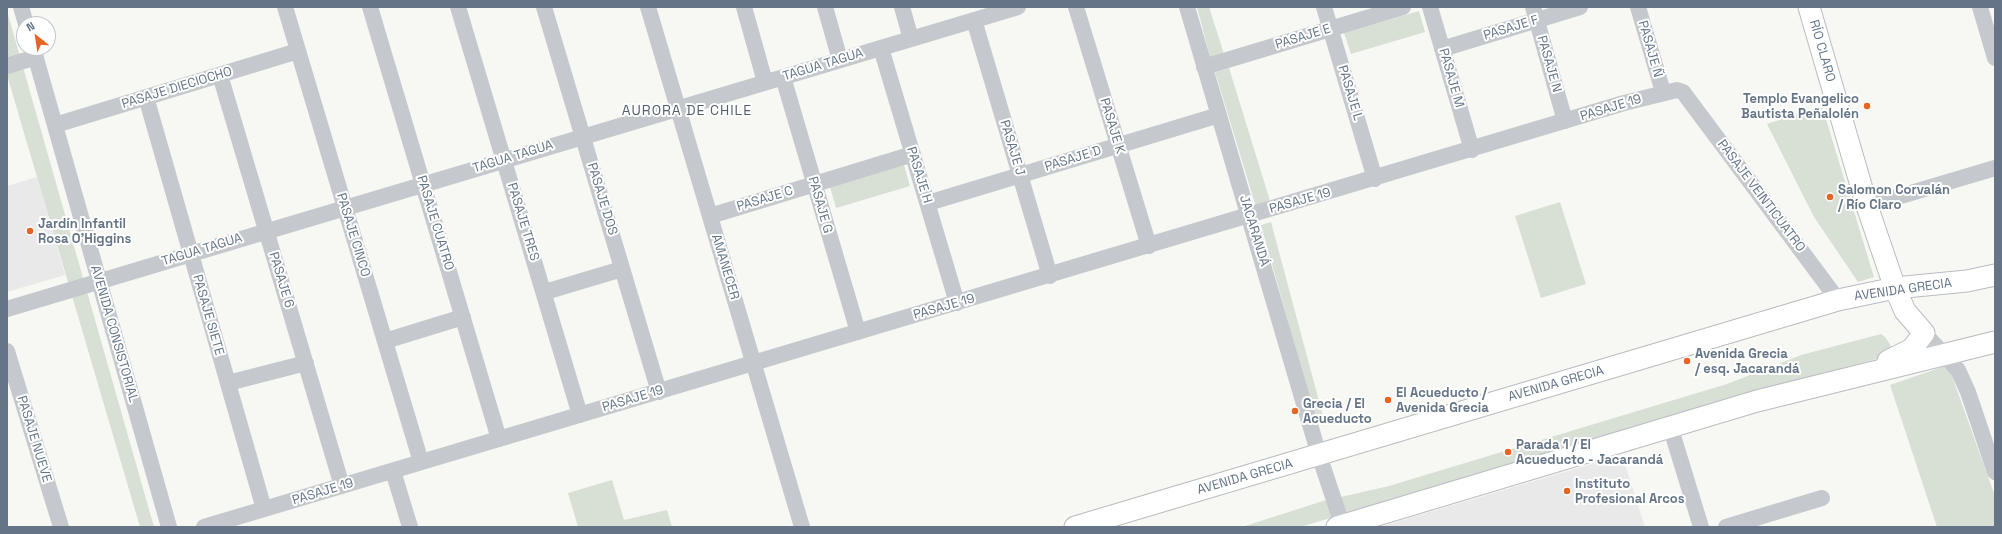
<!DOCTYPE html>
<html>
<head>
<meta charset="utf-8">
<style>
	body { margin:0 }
	#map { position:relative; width:2002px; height:534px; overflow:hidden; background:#f7f8f4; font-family:"Space Grotesk",sans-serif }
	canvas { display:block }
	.frame { position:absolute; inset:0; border:8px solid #657587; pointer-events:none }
	.north { position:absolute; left:16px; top:16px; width:40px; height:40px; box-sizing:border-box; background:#fff; border:1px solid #c1c8cf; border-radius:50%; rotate:330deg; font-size:11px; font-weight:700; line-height:16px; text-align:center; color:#657587 }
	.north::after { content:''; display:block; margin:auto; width:14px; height:18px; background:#e96323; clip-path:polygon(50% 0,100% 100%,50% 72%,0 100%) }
</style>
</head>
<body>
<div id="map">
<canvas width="2002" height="534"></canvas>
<div class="frame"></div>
<div class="north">N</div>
</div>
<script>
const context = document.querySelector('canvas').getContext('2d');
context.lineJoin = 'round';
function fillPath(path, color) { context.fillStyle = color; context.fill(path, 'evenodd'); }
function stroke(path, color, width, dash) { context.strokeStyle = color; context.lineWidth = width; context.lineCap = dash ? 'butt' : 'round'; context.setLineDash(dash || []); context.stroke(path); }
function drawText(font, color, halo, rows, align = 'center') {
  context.font = font + ' "Space Grotesk",sans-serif'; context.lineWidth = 4; context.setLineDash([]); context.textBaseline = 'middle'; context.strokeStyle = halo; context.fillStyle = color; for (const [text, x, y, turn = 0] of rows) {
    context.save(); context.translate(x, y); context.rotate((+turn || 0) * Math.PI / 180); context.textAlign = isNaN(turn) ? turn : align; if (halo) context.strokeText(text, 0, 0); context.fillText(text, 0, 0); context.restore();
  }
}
const built = new Path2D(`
	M 37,177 L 65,275 L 7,292 L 7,186 Z
	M 1622,455 L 1645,527 L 1379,527 Z`);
const green = new Path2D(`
	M 1197,7 L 1209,7 L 1224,54 L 1210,57 Z
	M 7,11 L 154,527 L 140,527 L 7,75 Z
	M 1419,11 L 1425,32 L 1351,54 L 1344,33 Z
	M 1229,68 L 1271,204 L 1256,207 L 1215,72 Z
	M 1822,106 L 1874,277 L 1858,282 L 1814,217 L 1767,124 Z
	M 904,165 L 910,186 L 836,208 L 830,187 Z
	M 1560,202 L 1586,284 L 1541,298 L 1515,216 Z
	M 1271,222 L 1323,416 L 1315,418 L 1261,225 Z
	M 1881,334 L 1885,337 L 1893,349 L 1887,356 L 1775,387 L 1300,527 L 1242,527 L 1323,501 L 1389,486 L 1614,418 L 1727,384 L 1801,355 Z
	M 1948,365 L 1995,496 L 1995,527 L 1937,527 L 1890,385 Z
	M 612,480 L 624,520 L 667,510 L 672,527 L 578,527 L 568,493 Z`);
const minor = new Path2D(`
	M 21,7 L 26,24
	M 285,7 L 421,462
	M 370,7 L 499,439
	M 458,7 L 580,415
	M 544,7 L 659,392
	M 648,7 L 802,527
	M 744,7 L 765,82
	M 825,7 L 840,60
	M 902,7 L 911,39
	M 1076,7 L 1149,246
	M 1187,7 L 1319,455 L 1343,527
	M 1324,7 L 1375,179
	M 1430,7 L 1472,150
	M 1533,7 L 1565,121
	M 1638,7 L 1663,92
	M 1980,7 L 1995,58
	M 974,20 L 1050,276
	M 33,48 L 169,527
	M 881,48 L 957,303
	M 1442,49 L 1580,7
	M 7,66 L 36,57
	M 1204,67 L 1403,7
	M 220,75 L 342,486
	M 783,77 L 858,332
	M 146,97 L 264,509
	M 55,125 L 298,51
	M 928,203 L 1219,115
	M 1867,206 L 1995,168
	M 710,216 L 913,154
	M 545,292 L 622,269
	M 7,309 L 1018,7
	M 1924,333 L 1958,370 L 1968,392 L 1995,472
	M 385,341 L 463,317
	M 7,351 L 61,527
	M 228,383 L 306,363
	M 1670,426 L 1701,527
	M 393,471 L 410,527
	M 204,527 L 1624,103 L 1677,90 L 1683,92 L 1838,300
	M 1726,527 L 1822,498`);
const major = new Path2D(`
	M 1809,7 L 1867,206 L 1895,288 L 1905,311 L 1924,333 L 1912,349 L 1888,361
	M 1075,527 L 1838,300 L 1895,288 L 1967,281 L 1995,275
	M 1337,527 L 1757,401 L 1995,342`);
const markers = [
	[1867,106,4,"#e96323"],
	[1830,197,4,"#e96323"],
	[30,231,4,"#e96323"],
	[1687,361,4,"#e96323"],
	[1388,400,4,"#e96323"],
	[1295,411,4,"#e96323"],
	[1508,452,4,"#e96323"],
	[1567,491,4,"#e96323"]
];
const streetNames = [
	["PASAJE F",1511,28,-17],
	["PASAJE E",1303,37,-17],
	["PASAJE Ñ",1650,49,74],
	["RÍO CLARO",1822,51,74],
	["PASAJE N",1549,64,74],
	["TAGUA TAGUA",823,65,-17],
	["PASAJE M",1451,78,74],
	["PASAJE DIECIOCHO",177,88,-17],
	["PASAJE L",1350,93,73],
	["PASAJE 19",1611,108,-17],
	["PASAJE K",1112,126,73],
	["PASAJE J",1012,148,73],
	["TAGUA TAGUA",513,157,-17],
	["PASAJE D",1073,159,-17],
	["PASAJE H",919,175,73],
	["PASAJE VEINTICUATRO",1761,196,53],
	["PASAJE DOS",602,199,73],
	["PASAJE C",765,199,-17],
	["PASAJE 19",1300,201,-16],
	["PASAJE G",820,205,74],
	["PASAJE TRES",523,222,73],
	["PASAJE CUATRO",435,223,73],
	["JACARANDÁ",1254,231,73],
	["PASAJE CINCO",353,235,73],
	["TAGUA TAGUA",202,250,-17],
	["AMANECER",725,267,73],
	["PASAJE 6",281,280,73],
	["AVENIDA GRECIA",1903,290,-8],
	["PASAJE 19",944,307,-16],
	["PASAJE SIETE",208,315,74],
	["AVENIDA CONSISTORIAL",114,334,74],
	["AVENIDA GRECIA",1556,384,-16],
	["PASAJE 19",633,399,-17],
	["PASAJE NUEVE",34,439,73],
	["AVENIDA GRECIA",1245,477,-16],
	["PASAJE 19",323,492,-17]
];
const poiNames = [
	["Templo Evangelico",1859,99,"right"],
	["Bautista Peñalolén",1859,114,"right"],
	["Salomon Corvalán",1838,190],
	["/ Río Claro",1838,205],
	["Jardín Infantil",38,224],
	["Rosa O'Higgins",38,239],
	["Avenida Grecia",1695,354],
	["/ esq. Jacarandá",1695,369],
	["El Acueducto /",1396,393],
	["Avenida Grecia",1396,408],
	["Grecia / El",1303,404],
	["Acueducto",1303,419],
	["Parada 1 / El",1516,445],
	["Acueducto - Jacarandá",1516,460],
	["Instituto",1575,484],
	["Profesional Arcos",1575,499]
];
const neighbourhoodNames = [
	["AURORA DE CHILE",687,111]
];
fillPath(built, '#e8e9e8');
fillPath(green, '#d8dfd5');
stroke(major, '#b8bcc0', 23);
stroke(minor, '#c5c8cc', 16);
stroke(major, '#fff', 21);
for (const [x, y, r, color] of markers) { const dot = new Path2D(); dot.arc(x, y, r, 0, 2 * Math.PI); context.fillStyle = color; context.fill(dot); stroke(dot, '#fff', 1.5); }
drawText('13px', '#657587', '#fff', streetNames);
drawText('bold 13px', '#657587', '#fff', poiNames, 'left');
context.letterSpacing = '1px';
drawText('14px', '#545f6b', '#fff', neighbourhoodNames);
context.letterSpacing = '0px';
</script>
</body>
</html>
